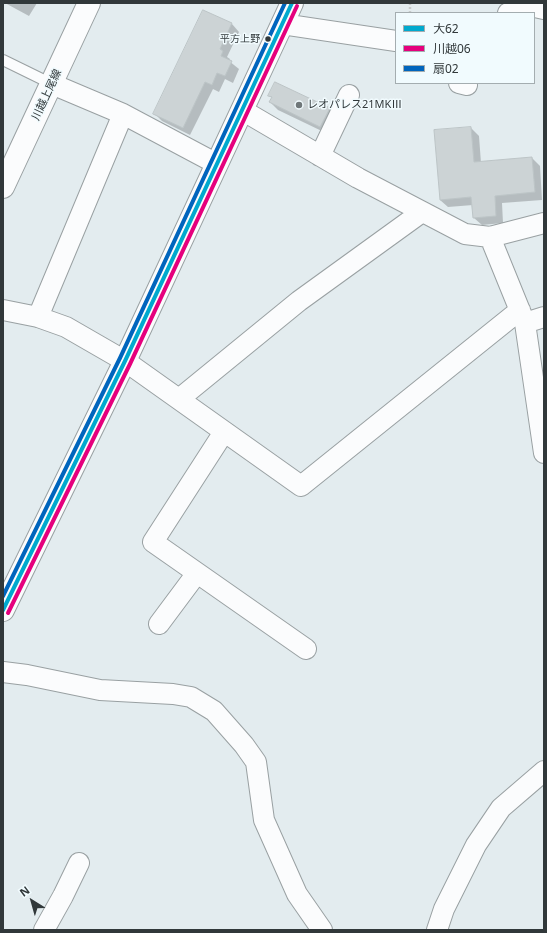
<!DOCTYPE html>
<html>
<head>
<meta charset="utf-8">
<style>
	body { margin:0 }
	#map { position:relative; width:547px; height:933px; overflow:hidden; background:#e3ecef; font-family:"Noto Sans","Noto Sans JP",sans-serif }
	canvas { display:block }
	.frame { position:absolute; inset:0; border:4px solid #31383a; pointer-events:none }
	.legend { position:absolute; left:395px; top:12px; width:140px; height:72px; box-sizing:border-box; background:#f1fbfe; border:1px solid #a4adb0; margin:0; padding:5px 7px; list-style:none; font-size:12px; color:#31383a }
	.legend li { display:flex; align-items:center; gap:8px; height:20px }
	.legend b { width:20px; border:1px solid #a4adb0 }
	.north { position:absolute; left:12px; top:881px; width:40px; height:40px; -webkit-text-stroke:3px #f1fbfe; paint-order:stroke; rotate:323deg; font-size:11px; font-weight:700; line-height:16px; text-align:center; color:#31383a }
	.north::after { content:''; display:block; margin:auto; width:14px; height:18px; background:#31383a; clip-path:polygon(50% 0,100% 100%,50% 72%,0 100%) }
</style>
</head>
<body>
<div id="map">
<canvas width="547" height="933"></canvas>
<div class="frame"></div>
<ul class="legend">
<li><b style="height:5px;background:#00a9ce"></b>大62</li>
<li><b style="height:5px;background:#e5007d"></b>川越06</li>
<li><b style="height:5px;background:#0065bd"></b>扇02</li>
</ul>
<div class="north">N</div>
</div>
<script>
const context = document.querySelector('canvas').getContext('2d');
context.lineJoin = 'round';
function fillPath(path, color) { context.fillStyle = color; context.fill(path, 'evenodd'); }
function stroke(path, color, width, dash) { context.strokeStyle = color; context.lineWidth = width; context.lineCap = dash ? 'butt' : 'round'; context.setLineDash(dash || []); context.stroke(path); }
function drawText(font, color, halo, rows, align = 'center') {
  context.font = font + ' "Noto Sans","Noto Sans JP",sans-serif'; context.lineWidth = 3; context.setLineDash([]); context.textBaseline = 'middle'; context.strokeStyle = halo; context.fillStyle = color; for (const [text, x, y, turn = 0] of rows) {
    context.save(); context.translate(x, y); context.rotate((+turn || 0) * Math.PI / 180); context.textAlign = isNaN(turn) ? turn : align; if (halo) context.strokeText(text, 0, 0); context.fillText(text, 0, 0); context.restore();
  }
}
const shadow = new Path2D(`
	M 5,3 L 37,3 L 29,16 Z
	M 204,11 L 232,24 L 239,32 L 227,57 L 230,59 L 229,61 L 239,69 L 233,83 L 225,79 L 219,92 L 213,89 L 190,135 L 162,121 L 154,113 Z
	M 270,95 L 329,109 L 337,117 L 328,134 L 278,110 L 270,102 L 272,98 Z
	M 471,128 L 479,136 L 481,163 L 532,158 L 540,166 L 542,200 L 502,203 L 503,223 L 482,225 L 474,218 L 473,205 L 448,207 L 440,200 Z`);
const building = new Path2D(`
	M 203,10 L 232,23 L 220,49 L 223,51 L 221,56 L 232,61 L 225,76 L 217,73 L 212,85 L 205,82 L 183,128 L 153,114 Z
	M 275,82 L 330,108 L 320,127 L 269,102 L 272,97 L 268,96 Z
	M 471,127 L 474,162 L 532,157 L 535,192 L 495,196 L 496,216 L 473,218 L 471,197 L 440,200 L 434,130 Z`);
const path = new Path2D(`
	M 410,13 L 410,3`);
const lane = new Path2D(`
	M 3,60 L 52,84`);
const street = new Path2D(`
	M 508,13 L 531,5
	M 282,24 L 396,41
	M 459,83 L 467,85
	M 52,84 L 123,114 L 217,164
	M 242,110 L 358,178 L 465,234 L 490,237 L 544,223
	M 320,156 L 349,95
	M 490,237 L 525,323 L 544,453
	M 3,310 L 38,317 L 66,327 L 125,361 L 301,486 L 520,310
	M 38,317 L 123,114
	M 525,323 L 544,317
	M 179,399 L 299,301 L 422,212
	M 224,432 L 153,542 L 306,649
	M 159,624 L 197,573
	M 3,672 L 27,675 L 100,690 L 173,694 L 191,697 L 214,711 L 244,745 L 256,762 L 264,820 L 297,894 L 322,930
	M 44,930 L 63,896 L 79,863
	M 437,930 L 444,909 L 476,845 L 501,808 L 544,771`);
const secondary = new Path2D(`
	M 522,3 L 544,8
	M 3,610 L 125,361 L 292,3`);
const primary = new Path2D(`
	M 3,187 L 89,3`);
const bus1 = new Path2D(`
	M 3,610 L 125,361 L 292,3`);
const bus2 = new Path2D(`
	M 8,613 L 130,364 L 297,6`);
const bus3 = new Path2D(`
	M 3,596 L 120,358 L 285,3`);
const markers = [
	[268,39,3.5,"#31383a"],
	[299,105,4,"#6f7779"]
];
const busNames = [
	["平方上野",260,39]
];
const streetNames = [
	["川越上尾線",47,95,-65]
];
const poiNames = [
	["レオパレス21MKⅢ",307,105]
];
fillPath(shadow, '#0003');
fillPath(building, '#ccd3d5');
stroke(building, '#bcc4c6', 1);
stroke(lane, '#99a0a2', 12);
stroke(street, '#99a0a2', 22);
stroke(secondary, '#99a0a2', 24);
stroke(primary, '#99a0a2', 24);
stroke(path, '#c8cbcb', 2.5, [2, 2]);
stroke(lane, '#fbfcfd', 10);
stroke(street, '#fbfcfd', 20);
stroke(secondary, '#fbfcfd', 22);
stroke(primary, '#fbfcfd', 22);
stroke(bus1, '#00a9ce', 4);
stroke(bus2, '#e5007d', 4);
stroke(bus3, '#0065bd', 4);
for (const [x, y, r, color] of markers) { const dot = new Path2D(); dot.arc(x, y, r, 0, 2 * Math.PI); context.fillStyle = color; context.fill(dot); stroke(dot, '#f1fbfe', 1.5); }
drawText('10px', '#31383a', '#f1fbfe', busNames, 'right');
drawText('11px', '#31383a', '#f1fbfe', streetNames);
drawText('11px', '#31383a', '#f1fbfe', poiNames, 'left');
</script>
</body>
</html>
